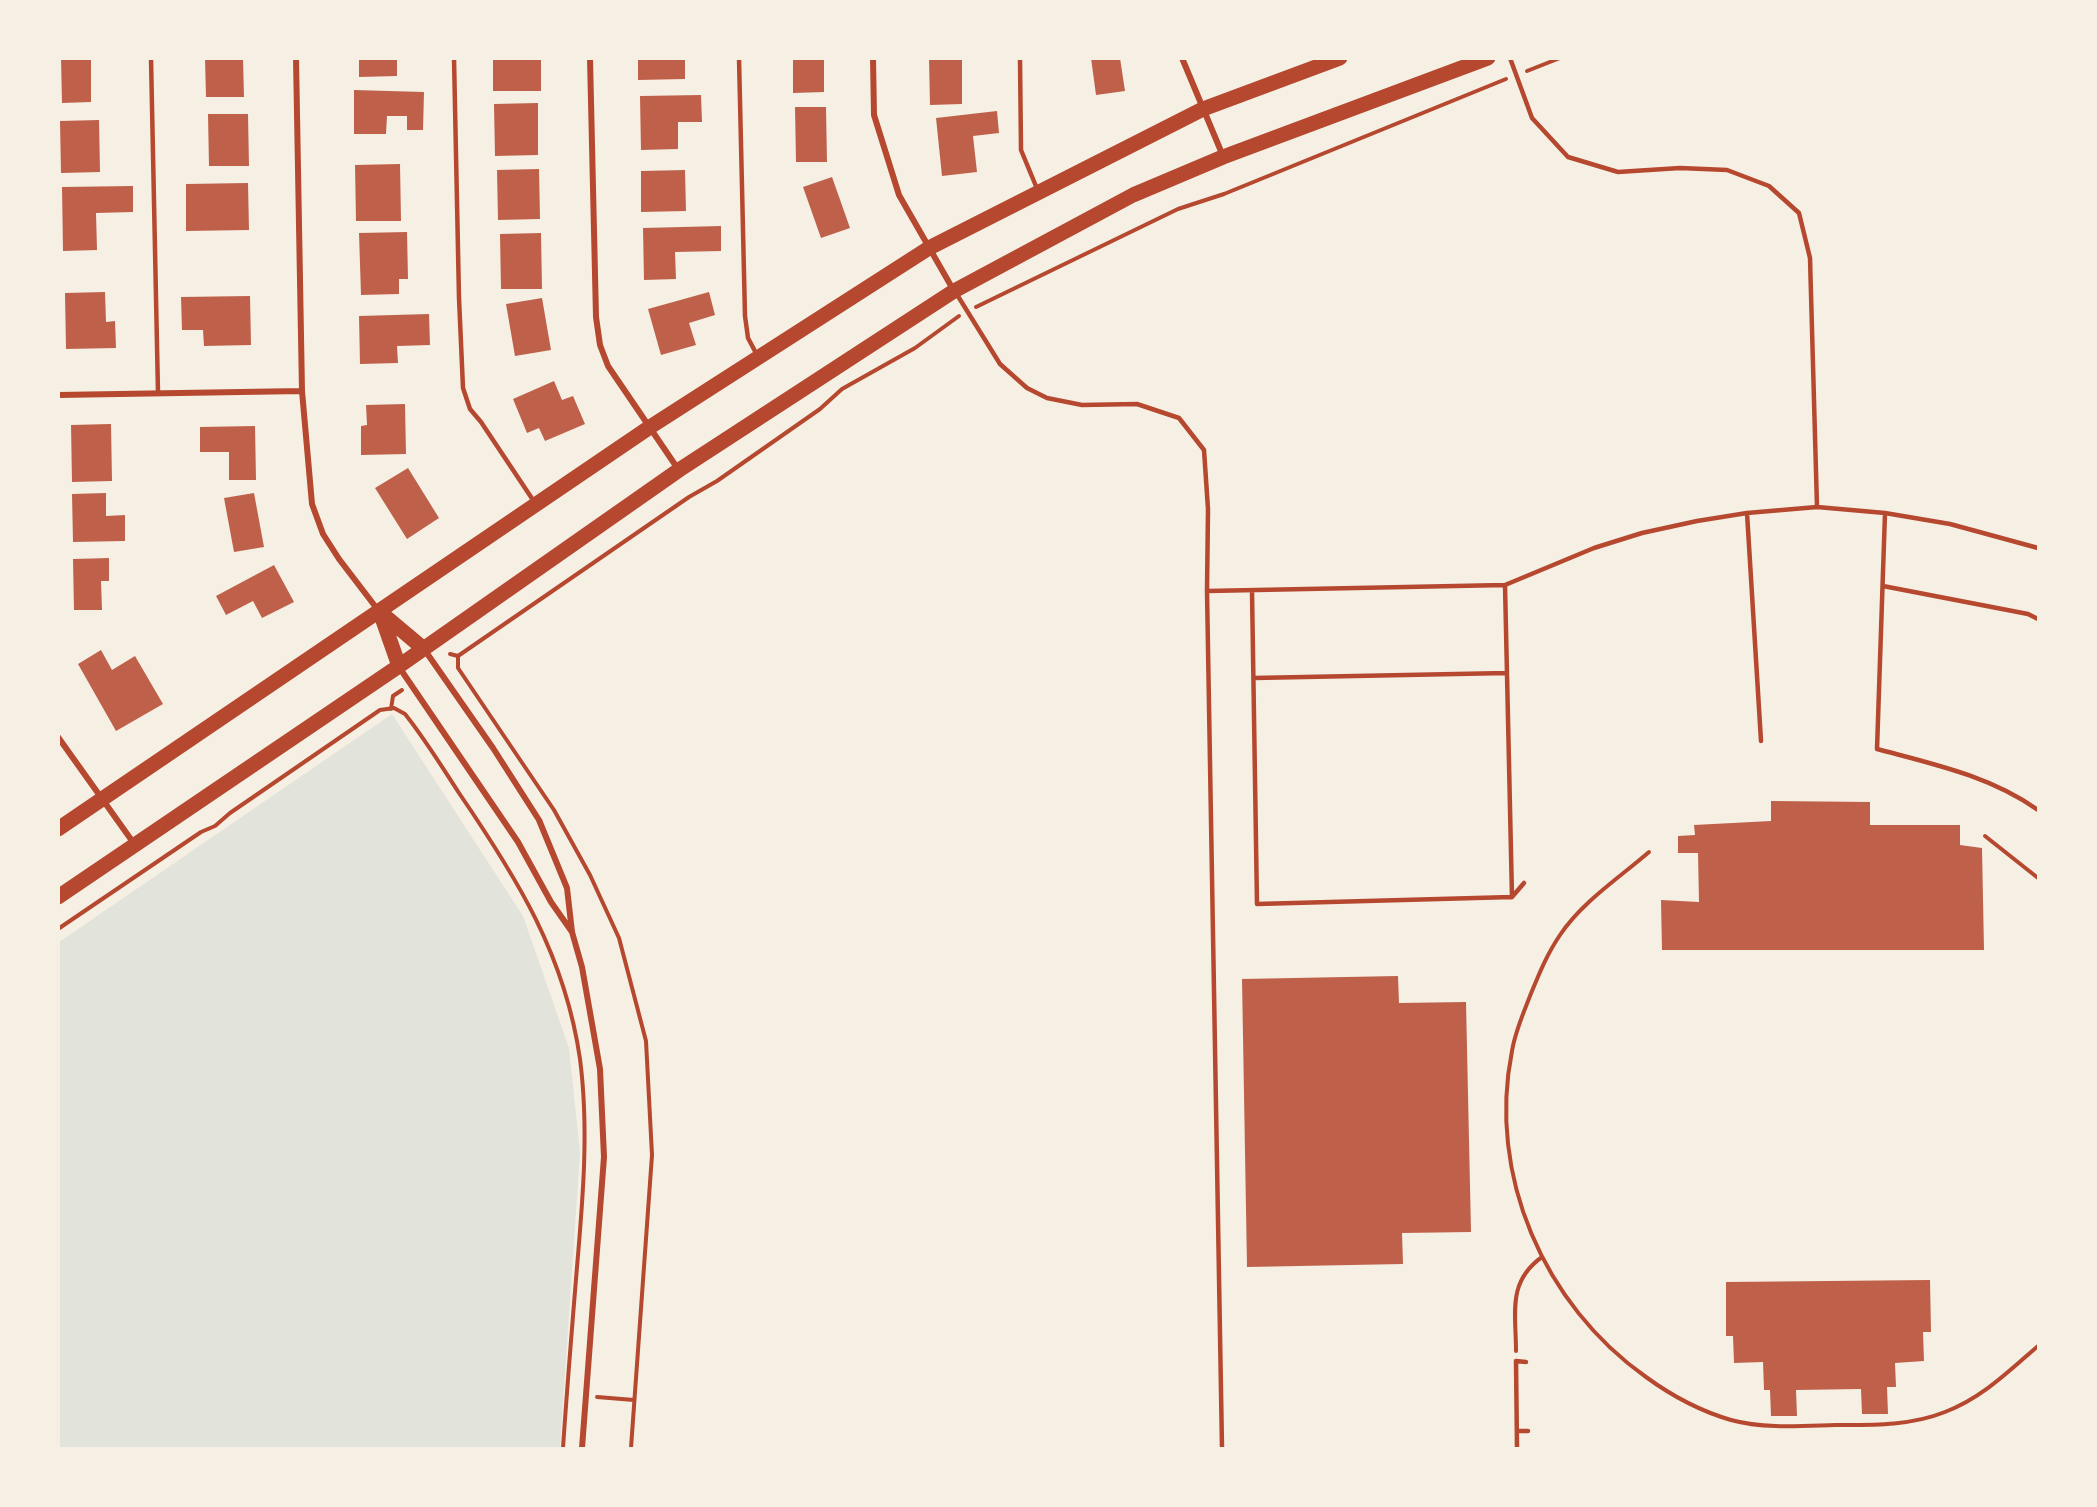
<!DOCTYPE html>
<html>
<head>
<meta charset="utf-8">
<style>
	body { margin:0 }
	#map { position:relative; width:2097px; height:1507px; overflow:hidden; background:#f6efe4; font-family:Manrope,sans-serif }
	canvas { display:block }
	.frame { position:absolute; inset:0; border:60px solid #f6efe4; pointer-events:none }
</style>
</head>
<body>
<div id="map">
<canvas width="2097" height="1507"></canvas>
<div class="frame"></div>
</div>
<script>
const context = document.querySelector('canvas').getContext('2d');
context.lineJoin = 'round';
function fillPath(path, color) { context.fillStyle = color; context.fill(path, 'evenodd'); }
function stroke(path, color, width, dash) { context.strokeStyle = color; context.lineWidth = width; context.lineCap = dash ? 'butt' : 'round'; context.setLineDash(dash || []); context.stroke(path); }
const green = new Path2D(`
	M 392,714 L 523,916 L 569,1048 L 580,1153 L 560,1448 L 59,1448 L 59,942 Z`);
const building = new Path2D(`
	M 61,58 L 91,58 L 91,102 L 62,103 Z
	M 205,58 L 243,58 L 244,97 L 206,97 Z
	M 359,58 L 397,58 L 397,76 L 359,77 Z
	M 493,58 L 541,58 L 541,91 L 493,91 Z
	M 638,58 L 685,58 L 685,79 L 638,80 Z
	M 793,58 L 824,58 L 824,92 L 793,93 Z
	M 929,58 L 962,58 L 962,104 L 930,105 Z
	M 1091,58 L 1120,58 L 1125,91 L 1096,95 Z
	M 354,90 L 424,92 L 423,130 L 407,130 L 407,116 L 387,116 L 386,134 L 354,134 Z
	M 701,95 L 702,122 L 678,122 L 678,149 L 641,150 L 640,96 Z
	M 538,103 L 538,155 L 495,156 L 494,104 Z
	M 795,107 L 826,107 L 827,162 L 796,162 Z
	M 997,111 L 999,133 L 973,136 L 977,172 L 942,176 L 936,118 Z
	M 208,114 L 248,114 L 249,166 L 209,166 Z
	M 99,120 L 100,172 L 61,173 L 60,121 Z
	M 400,164 L 401,221 L 356,221 L 355,165 Z
	M 539,169 L 540,219 L 498,220 L 497,170 Z
	M 685,170 L 686,211 L 641,212 L 641,171 Z
	M 832,177 L 850,228 L 821,238 L 803,187 Z
	M 248,183 L 249,230 L 186,231 L 186,184 Z
	M 133,186 L 133,212 L 96,213 L 97,250 L 63,251 L 62,187 Z
	M 721,226 L 721,251 L 675,252 L 676,279 L 644,280 L 643,228 Z
	M 407,232 L 408,279 L 399,279 L 399,294 L 361,295 L 359,233 Z
	M 541,233 L 542,289 L 501,289 L 500,234 Z
	M 105,292 L 106,322 L 115,321 L 116,348 L 66,349 L 65,293 Z
	M 709,292 L 715,315 L 689,323 L 696,345 L 661,355 L 648,309 Z
	M 250,296 L 251,345 L 204,346 L 203,330 L 182,330 L 181,297 Z
	M 542,298 L 551,350 L 515,356 L 506,304 Z
	M 429,314 L 430,345 L 397,346 L 398,363 L 360,364 L 359,316 Z
	M 554,381 L 562,400 L 573,396 L 585,424 L 545,441 L 539,428 L 527,433 L 513,399 Z
	M 405,404 L 406,454 L 361,455 L 361,426 L 367,425 L 366,405 Z
	M 111,424 L 112,481 L 72,482 L 71,425 Z
	M 255,426 L 256,480 L 229,480 L 229,452 L 200,452 L 200,427 Z
	M 408,468 L 439,518 L 407,539 L 375,488 Z
	M 106,493 L 106,516 L 125,515 L 125,541 L 73,542 L 72,494 Z
	M 254,493 L 264,547 L 234,552 L 224,498 Z
	M 109,558 L 109,581 L 101,581 L 102,610 L 74,610 L 73,559 Z
	M 274,565 L 294,602 L 262,618 L 253,601 L 226,615 L 216,596 Z
	M 101,650 L 112,670 L 135,656 L 163,704 L 116,731 L 78,664 Z
	M 1771,801 L 1870,802 L 1870,825 L 1960,825 L 1960,845 L 1982,848 L 1984,950 L 1662,950 L 1661,900 L 1699,902 L 1698,853 L 1678,853 L 1678,836 L 1695,835 L 1694,825 L 1771,821 Z
	M 1398,976 L 1399,1003 L 1466,1002 L 1471,1232 L 1402,1233 L 1403,1264 L 1247,1267 L 1242,979 Z
	M 1930,1280 L 1931,1332 L 1923,1332 L 1924,1361 L 1895,1363 L 1896,1387 L 1887,1387 L 1888,1414 L 1862,1414 L 1861,1389 L 1796,1390 L 1797,1416 L 1771,1416 L 1770,1390 L 1764,1390 L 1763,1362 L 1734,1363 L 1733,1336 L 1726,1336 L 1726,1282 Z`);
const path = new Path2D(`
	M 1527,71 L 1560,58
	M 976,307 L 1178,209 L 1224,194 L 1506,79
	M 450,654 L 458,656 L 458,668 L 554,810 L 590,875 L 619,938 L 646,1041 L 652,1155 L 631,1448
	M 458,656 L 689,497 L 717,481 L 820,409 L 842,389 L 915,348 L 959,316
	M 391,709 L 393,696 L 402,690
	M 1985,836 L 2038,878
	M 1649,852 C 1619,878 1582,902 1560,935 C 1547,954 1539,974 1530,996 C 1523,1014 1515,1032 1512,1051 C 1487,1175 1544,1305 1646,1377 C 1672,1396 1700,1411 1731,1420 C 1764,1429 1801,1426 1835,1425 C 1872,1425 1910,1426 1945,1412 C 1982,1398 2009,1371 2038,1346
	M 58,929 L 201,832 L 215,826 L 230,813 L 380,710 L 394,708 L 405,714 C 425,739 442,767 459,793 C 517,878 565,955 580,1059 C 589,1128 583,1198 577,1267 C 572,1328 567,1388 563,1448
	M 1516,1351 C 1516,1313 1507,1282 1542,1257
	M 597,1397 L 634,1400`);
const service = new Path2D(`
	M 151,58 L 158,393
	M 454,58 L 459,298 L 463,388 L 470,409 L 481,422 L 535,503
	M 739,58 L 745,316 L 748,338 L 757,355
	M 1020,58 L 1021,150 L 1038,191
	M 1510,58 L 1532,118 L 1568,157 L 1618,172 L 1680,168 L 1727,170 L 1769,186 L 1799,213 L 1810,258 L 1817,507
	M 956,293 L 1000,364 L 1027,388 L 1047,398 L 1082,405 L 1137,404 L 1179,418 L 1204,450 L 1208,509 L 1207,591
	M 1747,513 L 1761,741
	M 1885,513 L 1877,749 C 1933,764 1990,776 2038,810
	M 1883,586 L 2028,614 L 2038,619
	M 1252,591 L 1257,904 L 1512,897 L 1505,585
	M 1254,678 L 1507,673
	M 1512,897 L 1524,883
	M 1517,1431 L 1528,1431
	M 1222,1448 L 1207,591 L 1505,585 L 1594,548 L 1642,533 L 1697,521 L 1747,513 L 1817,507 L 1885,513 L 1950,524 L 2038,548
	M 1517,1448 L 1516,1361 L 1526,1362`);
const minor = new Path2D(`
	M 296,58 L 302,391 L 312,504 L 323,534 L 339,559 L 378,610
	M 590,58 L 596,317 L 600,345 L 608,366 L 678,469
	M 873,58 L 874,115 L 899,195 L 954,291
	M 1182,58 L 1223,156
	M 58,395 L 302,391
	M 424,649 L 493,748 L 539,820 L 567,888 L 572,932 L 582,967 L 600,1069 L 604,1157 L 582,1448
	M 399,667 L 518,842 L 551,902 L 572,932
	M 58,737 L 135,845`);
const primary = new Path2D(`
	M 380,612 L 424,649
	M 380,612 L 399,666
	M 58,829 L 650,427 L 929,248 L 1203,109 L 1340,58
	M 58,897 L 399,666 L 679,470 L 954,291 L 1133,195 L 1223,157 L 1488,58`);
fillPath(green, '#e2e4dc');
fillPath(building, '#bf614a');
stroke(path, '#b5482f', 4);
stroke(service, '#b5482f', 4.5);
stroke(minor, '#b5482f', 6);
stroke(primary, '#b5482f', 15);
</script>
</body>
</html>
